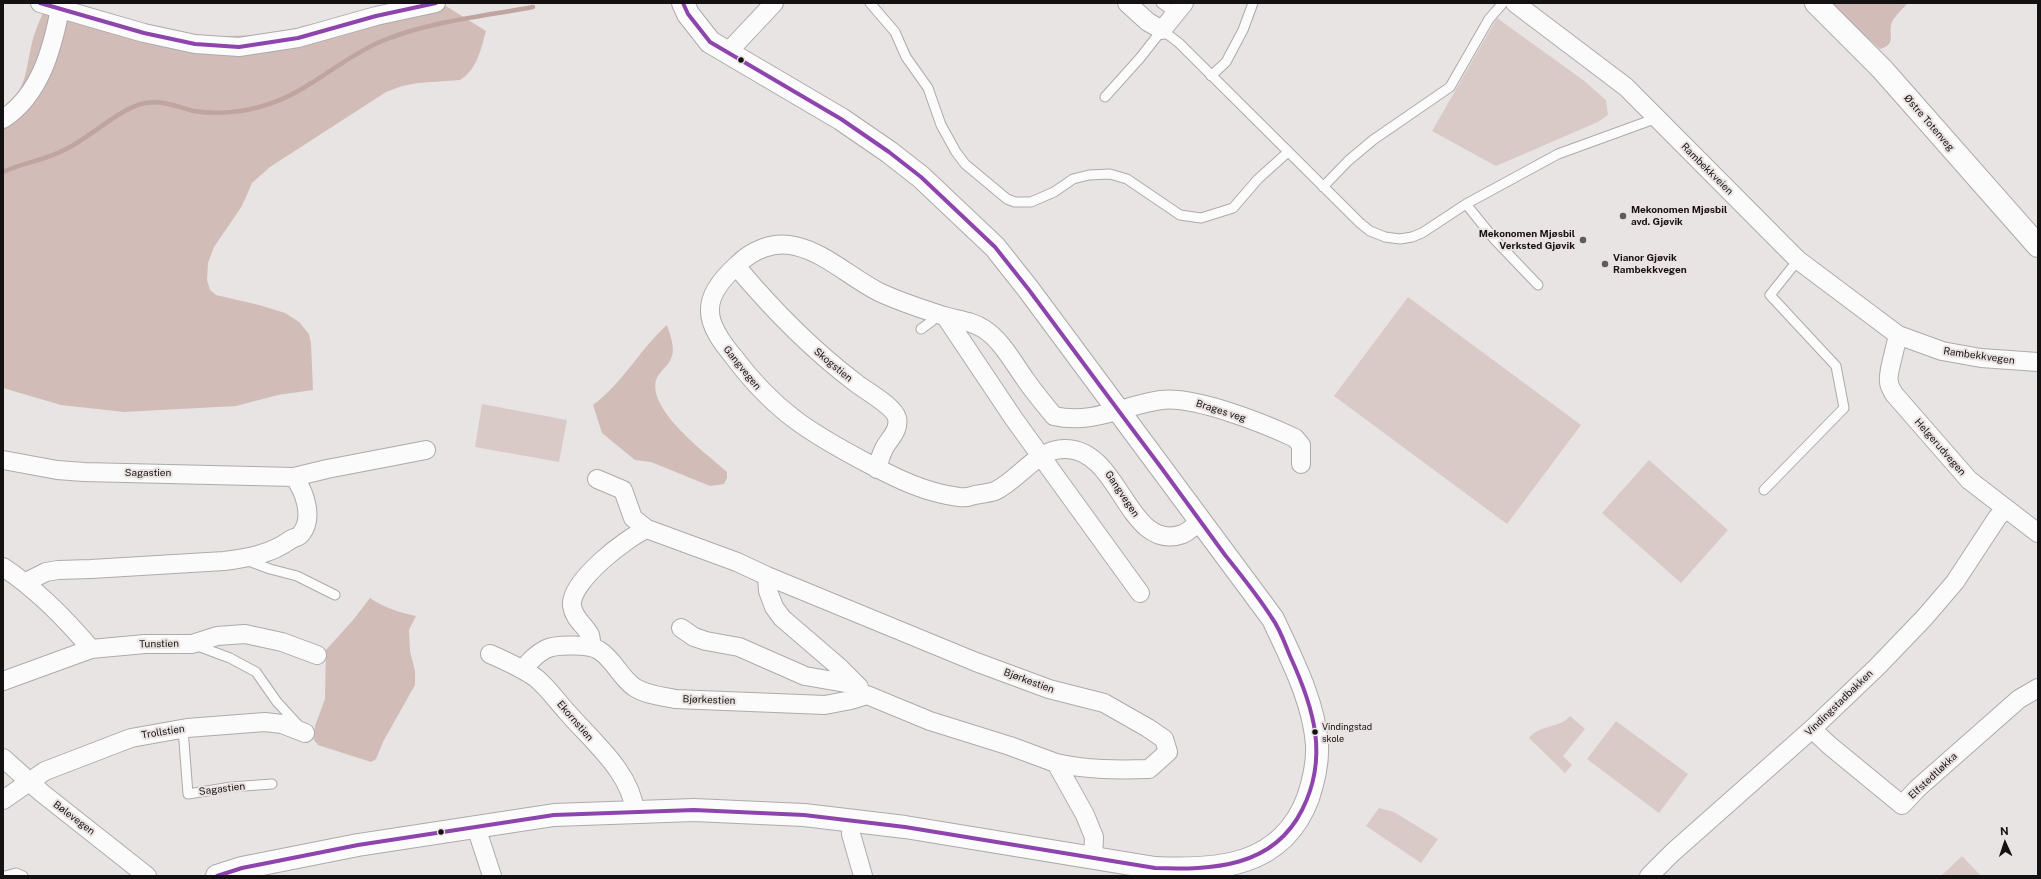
<!DOCTYPE html>
<html>
<head>
<meta charset="utf-8">
<style>
	body { margin:0 }
	#map { position:relative; width:2041px; height:879px; overflow:hidden; background:#e8e4e4; font-family:"Public Sans",sans-serif }
	canvas { display:block }
	.frame { position:absolute; inset:0; border:4px solid #131111; pointer-events:none }
	.north { position:absolute; left:1985px; top:823px; width:40px; height:40px; -webkit-text-stroke:3px #eae3e2; paint-order:stroke; rotate:357deg; font-size:11px; font-weight:700; line-height:16px; text-align:center; color:#131111 }
	.north::after { content:''; display:block; margin:auto; width:14px; height:18px; background:#131111; clip-path:polygon(50% 0,100% 100%,50% 72%,0 100%) }
</style>
</head>
<body>
<div id="map">
<canvas width="2041" height="879"></canvas>
<div class="frame"></div>
<div class="north">N</div>
</div>
<script>
const context = document.querySelector('canvas').getContext('2d');
context.lineJoin = 'round';
function fillPath(path, color) { context.fillStyle = color; context.fill(path, 'evenodd'); }
function stroke(path, color, width, dash) { context.strokeStyle = color; context.lineWidth = width; context.lineCap = dash ? 'butt' : 'round'; context.setLineDash(dash || []); context.stroke(path); }
function drawText(font, color, halo, rows, align = 'center') {
  context.font = font + ' "Public Sans",sans-serif'; context.lineWidth = 4; context.setLineDash([]); context.textBaseline = 'middle'; context.strokeStyle = halo; context.fillStyle = color; for (const [text, x, y, turn = 0] of rows) {
    context.save(); context.translate(x, y); context.rotate((+turn || 0) * Math.PI / 180); context.textAlign = isNaN(turn) ? turn : align; if (halo) context.strokeText(text, 0, 0); context.fillText(text, 0, 0); context.restore();
  }
}
const green = new Path2D(`
	M 1497,18 L 1583,80 L 1606,100 L 1608,115 L 1598,122 L 1496,166 L 1432,131 Z
	M 1408,297 L 1581,425 L 1507,524 L 1334,396 Z
	M 482,404 L 567,420 L 559,462 L 475,447 Z
	M 1649,460 L 1728,530 L 1681,583 L 1602,513 Z
	M 1570,716 L 1585,729 L 1563,756 L 1572,765 L 1565,773 L 1529,738 C 1540,724 1559,729 1570,716 Z
	M 1616,721 L 1688,774 L 1659,813 L 1587,759 Z
	M 1379,808 L 1394,812 L 1438,839 L 1421,863 L 1366,826 Z
	M 1962,856 L 1981,876 L 1941,876 Z`);
const forest = new Path2D(`
	M 47,3 L 77,3 L 121,19 L 204,37 L 282,34 L 302,26 L 364,13 L 389,3 L 441,3 L 486,31 C 481,49 477,70 460,80 L 418,83 L 402,86 L 386,92 L 270,167 L 252,183 L 242,206 L 214,247 L 208,263 L 207,280 L 210,290 L 216,295 L 259,305 L 285,313 L 299,322 L 309,334 L 311,344 L 313,390 L 278,395 L 236,406 L 124,412 L 61,405 L 3,388 L 3,108 C 28,88 25,71 32,43 C 35,30 42,16 47,3 Z
	M 1828,3 L 1908,3 C 1903,8 1897,14 1893,20 C 1886,32 1899,44 1880,49 Z
	M 667,325 C 671,338 678,353 667,365 C 663,370 658,374 656,380 C 648,411 706,453 727,472 L 727,478 L 724,484 L 710,486 L 651,462 L 635,460 L 602,433 L 593,405 C 623,383 640,349 667,325 Z
	M 370,598 C 385,608 398,612 416,616 L 409,630 L 410,651 L 415,671 L 415,685 L 384,740 L 376,759 L 371,762 L 318,745 L 314,740 L 315,726 L 325,699 L 326,650 L 353,620 Z`);
const stream = new Path2D(`
	M 3,172 C 24,162 48,160 68,148 C 90,137 123,106 146,103 C 163,100 178,107 194,111 C 216,115 245,112 266,105 C 309,92 341,58 382,41 C 427,22 485,16 533,7`);
const lane = new Path2D(`
	M 870,3 L 895,32 L 906,57 L 928,88 L 941,125 L 956,152 L 965,164 L 1007,199 L 1015,202 L 1031,202 L 1054,192 L 1073,179 L 1089,175 L 1110,174 L 1127,179 L 1180,215 L 1201,218 L 1233,208 L 1258,179 L 1288,152
	M 1161,3 L 1175,13
	M 1211,76 L 1226,62 L 1243,30 L 1253,3
	M 1105,97 L 1140,58 L 1162,30 L 1179,43 L 1360,223 L 1370,231 L 1385,237 L 1400,239 L 1412,237 L 1422,233 L 1466,204 L 1558,154 L 1657,118
	M 1323,187 L 1348,161 L 1373,140 L 1450,87 L 1489,19 L 1503,3
	M 1466,204 L 1495,240 L 1538,285
	M 921,329 L 932,321 L 936,313
	M 1764,490 L 1844,408 L 1836,366 L 1770,295 L 1798,260
	M 246,560 L 270,569 L 297,576 L 335,595
	M 195,645 L 230,658 L 256,672 L 277,702 L 300,727
	M 183,729 L 188,794 L 231,787 L 272,784
	M 5,876 L 16,873 L 23,876`);
const street = new Path2D(`
	M 40,3 L 144,33 L 195,44 L 239,47 L 298,38 L 376,16 L 436,3
	M 1127,3 L 1148,22 L 1162,30 L 1184,3
	M 1515,3 L 1626,87 L 1798,260 L 1898,335 L 1942,351 L 1981,358 L 2038,362
	M 727,53 L 774,3
	M 3,119 C 40,95 52,50 60,9
	M 736,266 C 772,309 811,349 856,383 C 866,391 894,406 897,418 C 900,432 887,440 883,451 C 880,457 879,463 877,469
	M 945,316 L 1014,419 L 1140,593
	M 1898,335 C 1896,345 1887,376 1889,382 C 1889,386 1892,390 1894,394 L 1969,480 L 2038,533
	M 3,460 L 57,470 L 84,472 L 294,477 L 327,469 L 426,450
	M 597,479 L 623,490 L 633,518 L 647,529
	M 1201,521 C 1195,525 1189,531 1183,534 C 1128,554 1121,451 1067,449 C 1038,447 1020,479 995,491 C 989,493 981,494 975,495 C 969,497 964,498 959,497 C 926,493 898,479 869,464 C 810,433 774,411 733,356 C 723,344 709,326 710,309 C 710,292 725,276 737,265 C 752,250 773,241 795,246 C 826,253 851,278 879,292 C 900,302 922,309 944,316 C 958,320 972,321 984,329 C 1001,340 1013,362 1025,379 C 1034,392 1044,404 1054,416 C 1093,425 1124,405 1161,400 C 1195,396 1263,423 1295,438 L 1301,445 L 1301,464
	M 3,567 C 36,589 65,618 91,649
	M 767,576 L 768,591 L 774,607 L 782,618 L 839,667 L 859,687
	M 26,582 L 46,572 L 58,570 L 91,569 L 224,561 C 248,558 271,554 290,540 C 293,538 299,537 301,534 C 314,518 305,492 294,477
	M 681,628 L 694,637 L 706,641 L 739,647 L 805,676 L 857,685
	M 592,647 C 591,643 591,638 590,635 C 584,624 574,619 572,606 C 569,582 627,537 647,529 L 737,562 L 767,576 L 976,662 L 1049,689 L 1104,703 L 1148,728 L 1164,739 L 1168,752 L 1149,769 C 1118,770 1087,770 1056,763
	M 490,654 C 506,661 522,668 536,678 C 548,688 557,701 567,712 C 592,741 631,772 635,812
	M 523,669 C 530,661 536,654 546,649 C 556,644 591,644 600,651 C 614,660 620,677 634,687 C 646,695 661,696 675,699 L 825,705 L 851,700 L 867,695 L 930,721 L 1010,746 L 1056,763 L 1085,815 L 1094,837 L 1093,859
	M 3,681 L 91,649 L 145,644 L 192,644 L 217,636 L 245,634 L 282,642 L 317,655
	M 1812,729 L 1829,745 L 1902,805 L 1918,788 L 2019,699 L 2038,688
	M 3,758 L 42,793 L 147,876
	M 3,800 L 45,771 L 131,738 L 187,728 L 265,722 L 282,724 L 305,733
	M 852,821 L 851,834 L 863,876
	M 476,827 L 492,876
	M 1649,876 L 1672,853 L 1812,729 L 1877,667 L 1925,617 L 1955,582 L 1997,518 L 2005,509`);
const secondary = new Path2D(`
	M 217,876 L 242,868 L 358,845 L 554,815 L 694,810 L 804,815 L 905,827 L 1155,868 C 1218,871 1282,867 1308,798 C 1314,780 1318,764 1317,745 C 1314,701 1291,658 1273,619 L 1029,290 L 995,247 L 921,177 L 889,152 L 841,119 L 710,42 L 688,14 L 683,3`);
const primary = new Path2D(`
	M 1816,3 L 1882,69 L 2038,246`);
const bus1 = new Path2D(`
	M 40,3 L 144,33 L 195,44 L 239,47 L 298,38 L 376,16 L 436,3
	M 217,876 L 242,868 L 358,845 L 554,815 L 694,810 L 804,815 L 905,827 L 1155,868 C 1212,870 1273,868 1302,810 C 1329,757 1314,708 1290,656 C 1285,644 1280,629 1272,618 C 1258,596 1241,575 1225,555 C 1203,525 1182,496 1160,466 C 1116,408 1073,349 1029,290 L 995,247 L 921,177 L 889,152 L 841,119 L 710,42 L 688,14 L 683,3`);
const markers = [
	[741,60,3.5,"#131111"],
	[1623,216,4,"#5e5b5b"],
	[1583,240,4,"#5e5b5b"],
	[1605,264,4,"#5e5b5b"],
	[1315,732,3.5,"#131111"],
	[441,832,3.5,"#131111"]
];
const busNames = [
	["Vindingstad",1322,727],
	["skole",1322,739]
];
const streetNames = [
	["Østre Totenveg",1929,123,49],
	["Rambekkveien",1707,169,45],
	["Rambekkvegen",1979,356,8],
	["Skogstien",833,365,40],
	["Gangvegen",742,368,51],
	["Brages veg",1221,411,18],
	["Helgerudvegen",1940,447,49],
	["Sagastien",148,473],
	["Gangvegen",1122,494,56],
	["Tunstien",159,644,-1],
	["Bjørkestien",1029,681,20],
	["Bjørkestien",709,700,2],
	["Vindingstadbakken",1839,703,-44],
	["Ekornstien",575,721,49],
	["Trollstien",163,732,-9],
	["Elfstedtløkka",1933,776,-43],
	["Sagastien",222,789,-7],
	["Bølevegen",74,818,37]
];
const poiNames = [
	["Mekonomen Mjøsbil",1631,210],
	["avd. Gjøvik",1631,222],
	["Mekonomen Mjøsbil",1575,234,"right"],
	["Verksted Gjøvik",1575,246,"right"],
	["Vianor Gjøvik",1613,258],
	["Rambekkvegen",1613,270]
];
fillPath(green, '#dacac7');
fillPath(forest, '#d1bcb8');
stroke(stream, '#bfa49f', 4.5);
stroke(lane, '#adaaaa', 11);
stroke(street, '#adaaaa', 20);
stroke(secondary, '#adaaaa', 24);
stroke(primary, '#adaaaa', 24);
stroke(lane, '#fcfbfb', 9);
stroke(street, '#fcfbfb', 18);
stroke(secondary, '#fcfbfb', 22);
stroke(primary, '#fcfbfb', 22);
stroke(bus1, '#8e44ad', 4);
for (const [x, y, r, color] of markers) { const dot = new Path2D(); dot.arc(x, y, r, 0, 2 * Math.PI); context.fillStyle = color; context.fill(dot); stroke(dot, '#eae3e2', 1.5); }
drawText('9px', '#131111', '#eae3e2', busNames, 'left');
drawText('10px', '#131111', '#eae3e2', streetNames);
drawText('bold 10px', '#131111', '#eae3e2', poiNames, 'left');
</script>
</body>
</html>
